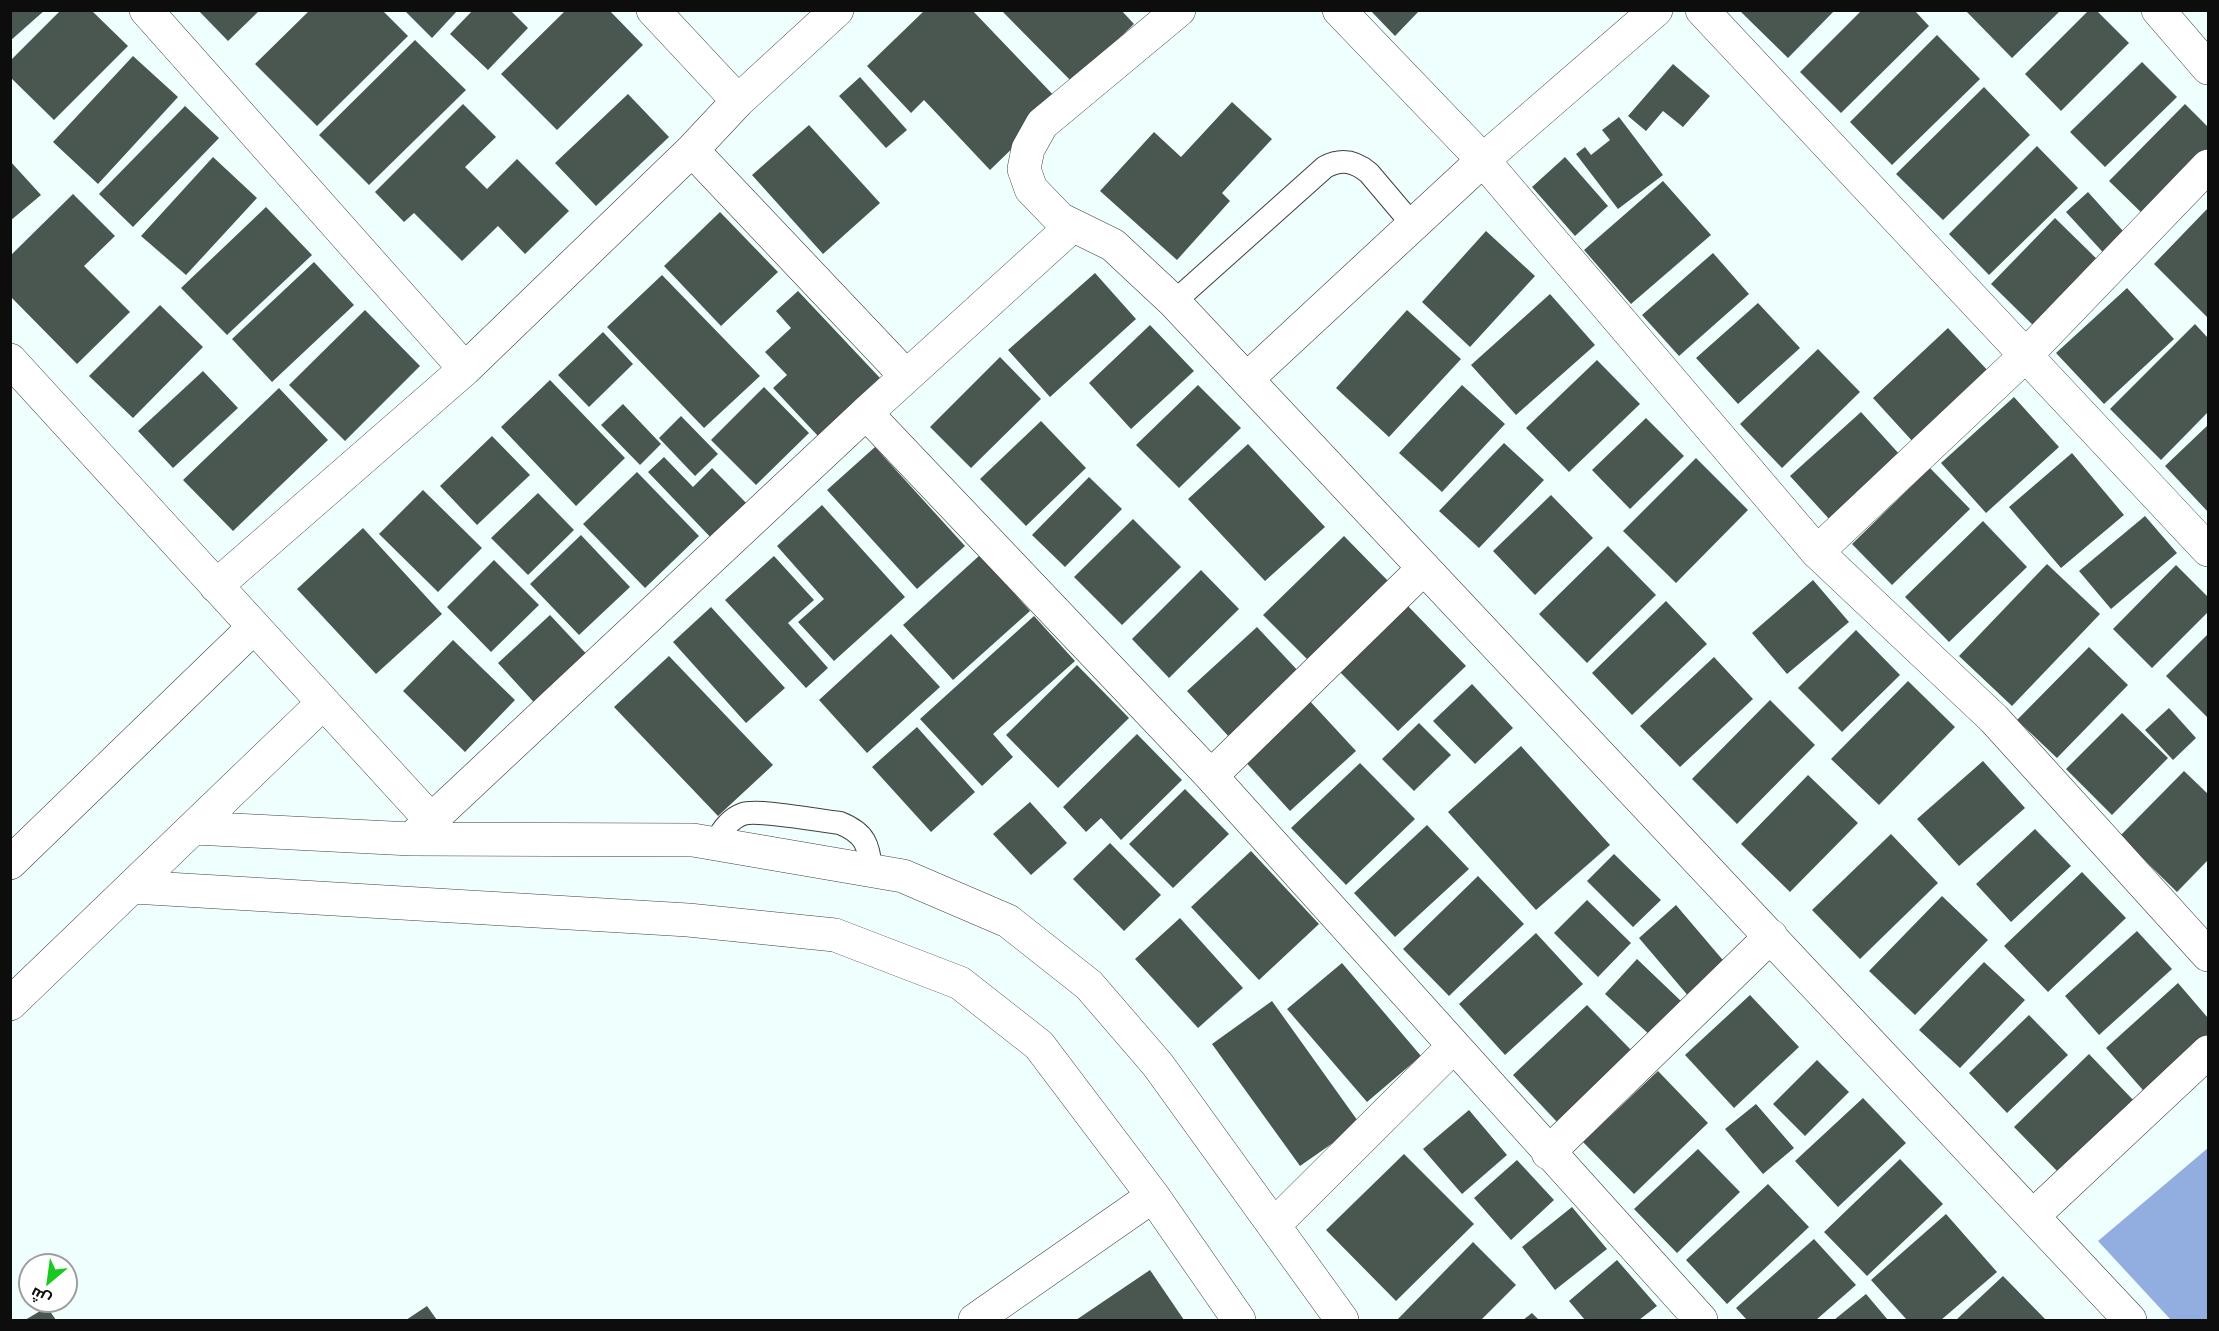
<!DOCTYPE html>
<html>
<head>
<meta charset="utf-8">
<style>
	body { margin:0 }
	#map { position:relative; width:2219px; height:1331px; overflow:hidden; background:#eefffd; font-family:Merriweather,Cairo,serif }
	canvas { display:block }
	.frame { position:absolute; inset:0; border:12px solid #0d0d0d; pointer-events:none }
	.north { position:absolute; left:18px; top:1253px; width:60px; height:60px; box-sizing:border-box; background:#fff; border:2px solid #9e9e9e; border-radius:50%; rotate:209deg; font-size:16px; font-weight:700; line-height:24px; text-align:center; color:#0d0d0d }
	.north::after { content:''; display:block; margin:auto; width:21px; height:27px; background:#19c922; clip-path:polygon(50% 0,100% 100%,50% 72%,0 100%) }
</style>
</head>
<body>
<div id="map">
<canvas width="2219" height="1331"></canvas>
<div class="frame"></div>
<div class="north">ش</div>
</div>
<script>
const context = document.querySelector('canvas').getContext('2d');
context.lineJoin = 'round';
function fillPath(path, color) { context.fillStyle = color; context.fill(path, 'evenodd'); }
function stroke(path, color, width, dash) { context.strokeStyle = color; context.lineWidth = width; context.lineCap = dash ? 'butt' : 'round'; context.setLineDash(dash || []); context.stroke(path); }
const forest = new Path2D(`
	M 2208,1148 L 2208,1320 L 2171,1320 L 2098,1241 Z`);
const building = new Path2D(`
	M 10,10 L 45,10 L 10,41 Z
	M 61,10 L 91,10 L 128,46 L 54,120 L 10,77 L 10,61 Z
	M 198,10 L 260,10 L 228,41 Z
	M 310,10 L 382,10 L 408,36 L 317,126 L 255,64 Z
	M 404,10 L 458,10 L 432,38 Z
	M 473,10 L 510,10 L 528,28 L 488,70 L 450,34 Z
	M 566,10 L 609,10 L 643,45 L 557,130 L 501,74 Z
	M 925,10 L 972,10 L 1060,102 L 990,170 L 924,100 L 911,113 L 867,66 Z
	M 1001,10 L 1121,10 L 1134,24 L 1073,83 Z
	M 1370,10 L 1420,10 L 1395,36 Z
	M 1739,10 L 1835,10 L 1788,58 Z
	M 1862,10 L 1914,10 L 1929,26 L 1841,113 L 1800,72 Z
	M 1965,10 L 2061,10 L 2012,58 Z
	M 2089,10 L 2096,10 L 2129,43 L 2061,111 L 2025,74 Z
	M 1937,35 L 1980,79 L 1892,165 L 1850,122 Z
	M 415,40 L 466,90 L 369,185 L 319,135 Z
	M 133,56 L 178,97 L 98,184 L 53,142 Z
	M 2142,62 L 2177,97 L 2105,167 L 2070,132 Z
	M 1673,64 L 1710,96 L 1683,127 L 1663,111 L 1646,131 L 1628,116 Z
	M 860,77 L 907,130 L 886,148 L 839,96 Z
	M 1984,87 L 2030,135 L 1943,220 L 1896,174 Z
	M 628,94 L 669,137 L 596,206 L 555,163 Z
	M 1232,102 L 1272,139 L 1222,193 L 1230,201 L 1177,260 L 1100,191 L 1154,132 L 1181,157 Z
	M 463,104 L 496,137 L 465,167 L 487,189 L 517,159 L 569,211 L 525,254 L 498,226 L 462,261 L 414,213 L 404,222 L 375,192 Z
	M 2185,104 L 2208,127 L 2208,157 L 2148,219 L 2109,181 Z
	M 185,106 L 219,138 L 133,227 L 99,194 Z
	M 1619,117 L 1663,175 L 1618,209 L 1576,154 L 1585,147 L 1591,155 L 1610,140 L 1602,130 Z
	M 809,125 L 880,203 L 823,254 L 752,175 Z
	M 2037,146 L 2078,188 L 1989,275 L 1949,234 Z
	M 213,157 L 257,198 L 186,275 L 141,236 Z
	M 1565,157 L 1608,206 L 1575,236 L 1532,187 Z
	M 10,161 L 41,195 L 10,221 Z
	M 1663,181 L 1711,235 L 1631,304 L 1584,250 Z
	M 2088,192 L 2132,241 L 2110,260 L 2066,212 Z
	M 73,194 L 115,236 L 84,266 L 130,312 L 77,364 L 10,296 L 10,256 Z
	M 266,207 L 312,255 L 227,335 L 181,288 Z
	M 2208,208 L 2208,316 L 2207,317 L 2154,264 Z
	M 720,212 L 778,272 L 721,326 L 664,266 Z
	M 2055,218 L 2103,265 L 2039,331 L 1991,284 Z
	M 1486,231 L 1535,276 L 1470,347 L 1422,302 Z
	M 1713,253 L 1749,294 L 1679,356 L 1642,315 Z
	M 314,262 L 354,305 L 272,382 L 232,339 Z
	M 1095,273 L 1136,319 L 1050,397 L 1008,350 Z
	M 662,275 L 760,376 L 704,428 L 607,327 Z
	M 2127,288 L 2174,339 L 2104,404 L 2056,353 Z
	M 798,291 L 880,378 L 818,436 L 773,388 L 787,375 L 765,352 L 791,328 L 776,311 Z
	M 1550,294 L 1595,345 L 1516,415 L 1471,365 Z
	M 1758,303 L 1800,348 L 1738,404 L 1696,358 Z
	M 160,305 L 203,347 L 133,418 L 89,376 Z
	M 365,310 L 420,366 L 345,441 L 289,385 Z
	M 1407,310 L 1461,359 L 1389,437 L 1336,388 Z
	M 2195,324 L 2208,338 L 2208,412 L 2161,460 L 2110,409 Z
	M 1150,325 L 1194,371 L 1131,429 L 1089,383 Z
	M 1948,328 L 1990,373 L 1914,443 L 1873,398 Z
	M 603,332 L 633,364 L 589,407 L 558,375 Z
	M 1818,349 L 1860,392 L 1782,468 L 1740,424 Z
	M 1000,357 L 1041,399 L 971,468 L 930,427 Z
	M 1597,360 L 1640,404 L 1569,472 L 1526,428 Z
	M 203,371 L 238,408 L 173,468 L 138,431 Z
	M 550,380 L 625,458 L 576,506 L 501,427 Z
	M 1198,385 L 1241,428 L 1179,488 L 1136,445 Z
	M 1462,385 L 1505,424 L 1442,492 L 1399,453 Z
	M 764,387 L 809,433 L 756,485 L 711,440 Z
	M 279,388 L 328,440 L 233,531 L 183,480 Z
	M 2014,397 L 2059,447 L 1986,513 L 1941,463 Z
	M 623,404 L 661,444 L 640,465 L 601,425 Z
	M 1861,412 L 1901,456 L 1830,520 L 1790,476 Z
	M 681,416 L 718,454 L 695,476 L 659,438 Z
	M 1646,418 L 1684,456 L 1630,509 L 1592,470 Z
	M 1041,421 L 1086,468 L 1026,526 L 980,479 Z
	M 2208,425 L 2208,512 L 2165,466 Z
	M 492,436 L 530,475 L 477,525 L 440,486 Z
	M 1504,443 L 1544,480 L 1479,548 L 1439,511 Z
	M 1248,444 L 1325,527 L 1265,581 L 1188,499 Z
	M 875,447 L 965,546 L 917,589 L 827,490 Z
	M 2072,453 L 2124,515 L 2061,568 L 2009,507 Z
	M 664,457 L 693,487 L 712,468 L 752,509 L 716,543 L 648,472 Z
	M 1696,458 L 1748,510 L 1676,583 L 1623,531 Z
	M 1930,468 L 1970,509 L 1892,585 L 1852,544 Z
	M 637,472 L 699,536 L 645,588 L 583,524 Z
	M 1089,477 L 1122,509 L 1065,567 L 1032,535 Z
	M 423,490 L 482,548 L 438,592 L 379,534 Z
	M 538,493 L 574,530 L 528,575 L 491,538 Z
	M 1551,495 L 1593,538 L 1535,595 L 1493,551 Z
	M 822,505 L 905,597 L 834,661 L 798,622 L 824,599 L 777,546 Z
	M 2145,516 L 2177,553 L 2111,609 L 2079,571 Z
	M 1133,519 L 1181,567 L 1122,625 L 1074,577 Z
	M 1983,521 L 2027,567 L 1949,642 L 1905,597 Z
	M 363,528 L 442,614 L 376,674 L 297,589 Z
	M 581,535 L 630,587 L 579,635 L 530,584 Z
	M 1344,536 L 1392,585 L 1311,663 L 1263,615 Z
	M 1608,546 L 1656,595 L 1587,663 L 1539,614 Z
	M 980,555 L 1030,611 L 953,680 L 903,625 Z
	M 774,556 L 814,600 L 788,623 L 828,668 L 806,688 L 725,600 Z
	M 494,560 L 539,605 L 491,652 L 447,607 Z
	M 2047,564 L 2100,614 L 2012,706 L 1959,656 Z
	M 2176,565 L 2208,597 L 2208,612 L 2152,668 L 2113,629 Z
	M 1201,570 L 1239,609 L 1169,678 L 1132,639 Z
	M 1813,580 L 1849,622 L 1787,674 L 1752,633 Z
	M 1666,601 L 1707,644 L 1632,715 L 1592,673 Z
	M 1407,605 L 1466,666 L 1398,731 L 1339,671 Z
	M 711,607 L 785,688 L 746,723 L 673,642 Z
	M 550,615 L 593,661 L 541,710 L 498,663 Z
	M 1034,616 L 1075,661 L 993,734 L 1013,757 L 982,786 L 920,719 Z
	M 1257,627 L 1300,673 L 1230,738 L 1187,691 Z
	M 1856,630 L 1900,675 L 1842,732 L 1798,688 Z
	M 891,634 L 940,687 L 867,753 L 819,700 Z
	M 2208,634 L 2208,718 L 2166,676 Z
	M 453,640 L 515,700 L 465,752 L 403,691 Z
	M 2089,647 L 2128,685 L 2057,758 L 2017,720 Z
	M 669,656 L 773,765 L 718,816 L 614,707 Z
	M 1714,657 L 1753,699 L 1680,767 L 1640,726 Z
	M 1077,665 L 1129,718 L 1058,788 L 1006,735 Z
	M 1908,681 L 1955,727 L 1879,805 L 1831,759 Z
	M 1472,684 L 1513,728 L 1475,764 L 1433,721 Z
	M 1308,699 L 1356,751 L 1290,811 L 1242,758 Z
	M 1770,700 L 1815,745 L 1737,824 L 1692,779 Z
	M 2169,708 L 2196,738 L 2173,760 L 2145,730 Z
	M 2122,713 L 2168,758 L 2112,815 L 2066,769 Z
	M 1419,723 L 1451,755 L 1414,791 L 1382,759 Z
	M 917,727 L 975,792 L 931,832 L 872,767 Z
	M 1137,734 L 1182,780 L 1121,840 L 1101,818 L 1086,832 L 1063,807 Z
	M 1521,746 L 1610,845 L 1536,910 L 1448,812 Z
	M 1983,761 L 2025,808 L 1959,866 L 1917,819 Z
	M 1360,763 L 1415,819 L 1346,885 L 1291,828 Z
	M 2184,771 L 2208,794 L 2208,860 L 2177,892 L 2120,836 Z
	M 1808,775 L 1858,823 L 1790,892 L 1741,844 Z
	M 1185,789 L 1229,834 L 1173,888 L 1129,844 Z
	M 1030,802 L 1067,843 L 1031,875 L 993,834 Z
	M 1427,825 L 1469,869 L 1395,937 L 1354,893 Z
	M 2035,829 L 2071,866 L 2011,922 L 1976,884 Z
	M 1891,834 L 1938,883 L 1860,959 L 1812,910 Z
	M 1110,843 L 1161,895 L 1124,931 L 1073,879 Z
	M 1251,851 L 1319,924 L 1259,980 L 1191,907 Z
	M 1614,854 L 1661,900 L 1633,927 L 1587,881 Z
	M 2082,872 L 2126,918 L 2048,992 L 2004,946 Z
	M 1478,876 L 1524,924 L 1449,996 L 1403,949 Z
	M 1942,896 L 1988,940 L 1915,1015 L 1869,971 Z
	M 1587,900 L 1631,943 L 1598,977 L 1554,933 Z
	M 1676,905 L 1727,965 L 1690,998 L 1639,938 Z
	M 1180,918 L 1243,988 L 1198,1028 L 1135,959 Z
	M 2137,931 L 2172,969 L 2099,1035 L 2065,996 Z
	M 1536,933 L 1583,984 L 1505,1055 L 1459,1004 Z
	M 1637,959 L 1682,1002 L 1651,1036 L 1605,994 Z
	M 1984,962 L 2025,1000 L 1960,1068 L 1919,1030 Z
	M 1342,963 L 1421,1056 L 1367,1102 L 1287,1009 Z
	M 2178,983 L 2208,1018 L 2208,1044 L 2149,1097 L 2106,1048 Z
	M 1750,995 L 1799,1047 L 1734,1108 L 1685,1055 Z
	M 1272,1001 L 1360,1124 L 1300,1166 L 1212,1044 Z
	M 1587,1005 L 1633,1052 L 1558,1123 L 1513,1075 Z
	M 2029,1015 L 2068,1055 L 2007,1113 L 1969,1073 Z
	M 2089,1054 L 2136,1103 L 2061,1175 L 2014,1127 Z
	M 1817,1060 L 1849,1092 L 1805,1136 L 1773,1104 Z
	M 1658,1071 L 1708,1123 L 1634,1194 L 1583,1142 Z
	M 1863,1098 L 1906,1143 L 1838,1207 L 1795,1161 Z
	M 1756,1104 L 1794,1148 L 1763,1174 L 1725,1129 Z
	M 1469,1110 L 1507,1155 L 1462,1194 L 1423,1149 Z
	M 1698,1149 L 1740,1192 L 1677,1253 L 1634,1209 Z
	M 1404,1154 L 1474,1224 L 1396,1301 L 1326,1230 Z
	M 1900,1159 L 1943,1204 L 1867,1276 L 1824,1232 Z
	M 1517,1160 L 1554,1200 L 1511,1240 L 1474,1198 Z
	M 1768,1184 L 1809,1227 L 1727,1304 L 1686,1260 Z
	M 1572,1207 L 1607,1249 L 1555,1290 L 1522,1247 Z
	M 1946,1214 L 1997,1272 L 1941,1320 L 1907,1320 L 1871,1280 Z
	M 1814,1239 L 1856,1285 L 1816,1320 L 1747,1320 L 1736,1308 Z
	M 1473,1242 L 1516,1285 L 1481,1320 L 1397,1320 Z
	M 1617,1260 L 1657,1306 L 1639,1320 L 1585,1320 L 1569,1301 Z
	M 1150,1270 L 1184,1320 L 1076,1320 Z
	M 2003,1276 L 2046,1320 L 1956,1320 Z
	M 1866,1294 L 1888,1320 L 1834,1320 Z
	M 427,1306 L 437,1320 L 406,1320 Z
	M 47,1307 L 56,1320 L 25,1320 Z
	M 1532,1313 L 1539,1320 L 1523,1320 Z`);
const lane = new Path2D(`
	M 1174,302 L 1325,167 C 1342,158 1355,161 1369,173 L 1413,225
	M 715,844 C 721,831 729,819 743,814 C 758,809 820,821 840,823 C 865,833 869,845 871,870`);
const street = new Path2D(`
	M 146,10 L 465,369
	M 653,10 L 738,101
	M 1179,10 L 1042,124 L 1028,149 L 1024,169 L 1031,189 L 1060,219 L 1113,245 L 1174,302 L 2130,1320
	M 1339,10 L 1483,160 L 1817,552 L 1994,719 L 2208,955
	M 1702,10 L 2208,550
	M 2158,10 L 2208,68
	M 692,150 L 906,376
	M 10,360 L 431,820
	M 1247,379 L 1483,160 L 1656,10
	M 866,413 L 1072,226
	M 1817,552 L 2025,356 L 2208,166
	M 216,586 L 465,369 L 692,150 L 738,101 L 837,10
	M 1211,776 L 1424,568
	M 194,828 L 411,839 L 693,840 L 903,876 L 1008,921 L 1089,985 L 1158,1065 L 1342,1320
	M 411,839 L 866,413 L 1211,776 L 1701,1320
	M 10,863 L 254,627
	M 133,887 L 688,920 L 835,935 L 960,983 L 1039,1045 L 1153,1196 L 1239,1320
	M 10,1004 L 323,703
	M 1548,1153 L 1771,936
	M 2033,1216 L 2208,1052
	M 1274,1225 L 1454,1046
	M 975,1320 L 1153,1196`);
fillPath(forest, '#92addf');
fillPath(building, '#495750');
stroke(lane, '#404040', 24);
stroke(street, '#404040', 34);
stroke(lane, '#fff', 22);
stroke(street, '#fff', 33);
</script>
</body>
</html>
